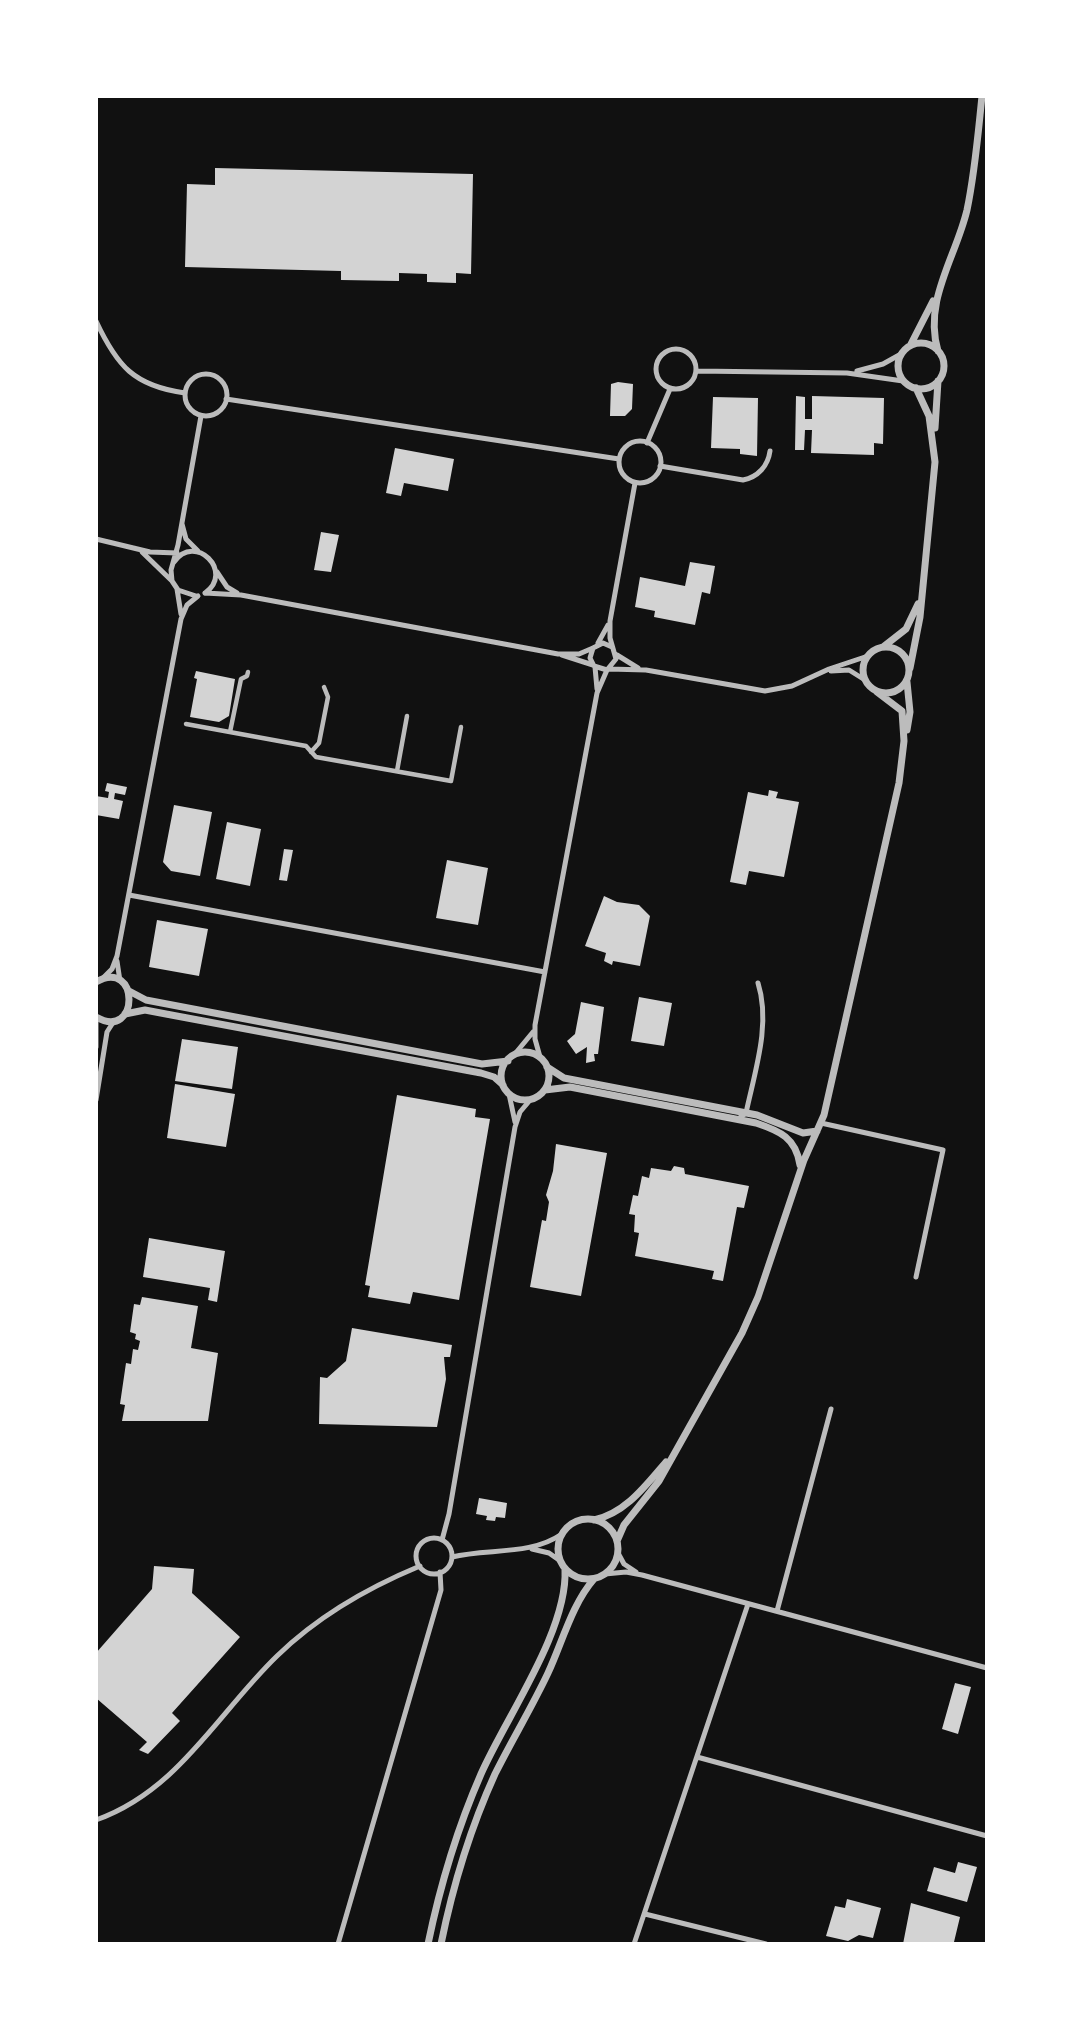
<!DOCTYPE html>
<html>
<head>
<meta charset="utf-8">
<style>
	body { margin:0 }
	#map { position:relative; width:1083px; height:2040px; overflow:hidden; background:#111; font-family:Inter,sans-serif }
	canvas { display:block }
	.frame { position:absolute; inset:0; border:98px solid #fff; pointer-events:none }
</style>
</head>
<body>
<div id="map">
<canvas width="1083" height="2040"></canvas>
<div class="frame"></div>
</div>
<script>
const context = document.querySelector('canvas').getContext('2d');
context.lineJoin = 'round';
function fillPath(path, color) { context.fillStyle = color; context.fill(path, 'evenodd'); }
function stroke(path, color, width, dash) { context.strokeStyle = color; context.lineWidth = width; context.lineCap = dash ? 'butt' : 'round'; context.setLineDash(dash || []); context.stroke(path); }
const building = new Path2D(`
	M 215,168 L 473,174 L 471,274 L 456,273 L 456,283 L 427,282 L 427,274 L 399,273 L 399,281 L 341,280 L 341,271 L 185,267 L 187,184 L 215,185 Z
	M 618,382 L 633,384 L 632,409 L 625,416 L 610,416 L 611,384 Z
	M 796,396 L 805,397 L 805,419 L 812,419 L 812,396 L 884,398 L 883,444 L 874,443 L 874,455 L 811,453 L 812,430 L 805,430 L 804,450 L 795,450 Z
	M 713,397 L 758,398 L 757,456 L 740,454 L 740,449 L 711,448 Z
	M 395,448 L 454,459 L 448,491 L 404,483 L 401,496 L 386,493 Z
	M 321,532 L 339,535 L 331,572 L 314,570 Z
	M 690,562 L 715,566 L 710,594 L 702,592 L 695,625 L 654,617 L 655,611 L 635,607 L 640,577 L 685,586 Z
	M 196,671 L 235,679 L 229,716 L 219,722 L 190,717 L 197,679 L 194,678 Z
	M 107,783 L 127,787 L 125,795 L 115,793 L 114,799 L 123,801 L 119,819 L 96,815 L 96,796 L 108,798 L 109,792 L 105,791 Z
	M 769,790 L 778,792 L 776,798 L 799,802 L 784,877 L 749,871 L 746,885 L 730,882 L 748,792 L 768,796 Z
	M 174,805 L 212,812 L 200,876 L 171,871 L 163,862 Z
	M 227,822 L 261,829 L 250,886 L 216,879 Z
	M 284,849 L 293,850 L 287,881 L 279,880 Z
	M 447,860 L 488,868 L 478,925 L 436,918 Z
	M 604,896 L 617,902 L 639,905 L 650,916 L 640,966 L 613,961 L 612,965 L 604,961 L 606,953 L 585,946 Z
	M 157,920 L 208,929 L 199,976 L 149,967 Z
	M 639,997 L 672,1003 L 664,1046 L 631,1041 Z
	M 581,1002 L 604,1007 L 598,1054 L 594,1054 L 595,1061 L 586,1063 L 587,1047 L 576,1054 L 567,1041 L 575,1034 Z
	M 182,1039 L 238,1047 L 232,1089 L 175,1081 Z
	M 175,1084 L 235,1094 L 226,1147 L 167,1138 Z
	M 397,1095 L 476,1109 L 475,1117 L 490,1119 L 459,1300 L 413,1292 L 410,1304 L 368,1297 L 370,1286 L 365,1285 Z
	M 556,1144 L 607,1153 L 581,1296 L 530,1287 L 542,1220 L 546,1221 L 549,1202 L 546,1195 L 553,1171 Z
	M 674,1166 L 684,1168 L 685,1174 L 749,1186 L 744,1208 L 737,1207 L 723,1281 L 712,1279 L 714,1271 L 635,1256 L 639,1233 L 634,1232 L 635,1215 L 629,1214 L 633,1195 L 638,1196 L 642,1176 L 649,1178 L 651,1168 L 671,1171 Z
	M 149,1238 L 225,1251 L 217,1302 L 208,1300 L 210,1288 L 143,1277 Z
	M 142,1297 L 198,1306 L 191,1348 L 218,1353 L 208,1421 L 122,1421 L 125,1405 L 120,1404 L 126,1363 L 131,1364 L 133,1349 L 138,1350 L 140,1341 L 135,1339 L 136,1334 L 130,1332 L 134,1304 L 140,1305 Z
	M 352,1328 L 452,1345 L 450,1357 L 444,1357 L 446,1379 L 437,1427 L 319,1424 L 320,1377 L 327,1378 L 346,1361 Z
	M 479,1498 L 507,1503 L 505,1518 L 496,1517 L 495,1521 L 486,1520 L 487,1516 L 476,1514 Z
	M 154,1566 L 194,1569 L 192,1593 L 240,1637 L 172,1713 L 180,1721 L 148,1754 L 139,1750 L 147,1742 L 96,1698 L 96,1653 L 152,1589 Z
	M 955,1683 L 971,1687 L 958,1734 L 942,1729 Z
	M 958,1862 L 977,1867 L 967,1902 L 927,1891 L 934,1867 L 955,1873 Z
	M 847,1899 L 881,1908 L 873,1938 L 859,1935 L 848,1941 L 826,1936 L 835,1906 L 845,1908 Z
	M 911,1903 L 960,1917 L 954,1942 L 960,1944 L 903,1944 Z`);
const pedestrian = new Path2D(`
	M 186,724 L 306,746 L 316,757 L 451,781 L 461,727
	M 230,732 L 241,679 L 247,676 L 248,672
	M 311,752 L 319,743 L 328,697 L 324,687
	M 397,771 L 407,716`);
const minor = new Path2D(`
	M 96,321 C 117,366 134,386 185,393
	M656 369a20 20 0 1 1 40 0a20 20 0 1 1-40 0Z
	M 697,371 L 847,373 L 903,381
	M 857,371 L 883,364 L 901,354
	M185 395a21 21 0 1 1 42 0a21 21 0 1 1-42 0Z
	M 226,399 L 619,459
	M619 462a21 21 0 1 1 42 0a21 21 0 1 1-42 0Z
	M 647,443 L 670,389
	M 660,466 L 743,480 C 758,477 768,466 770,451
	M 182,524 L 186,539 L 198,551
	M 96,539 L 150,552 L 177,553
	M 142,552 L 172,581
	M 174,562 C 195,532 235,572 205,593
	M 217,572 L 227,587 L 237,593
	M 177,589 L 181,614
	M 205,593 L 241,595 L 558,654 L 579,654 L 593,648
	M 196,596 L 178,590 L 172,581 L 171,570 L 178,545 L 201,416
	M 598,643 L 608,625
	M 612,647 L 603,643 L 593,648 L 590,658 L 594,666 L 607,670 L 616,659 L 610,638 L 610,621 L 635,483
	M 562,655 L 593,665
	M 617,655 L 638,668
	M 595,667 L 597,689
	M 609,669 L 646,670 L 765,691 L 792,686 L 829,669 L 868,656
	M 831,671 L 849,670 L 865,680
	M 129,895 L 545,972
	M 117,961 L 120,981
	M 102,979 L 112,969 L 117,956 L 181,619 L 187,605 L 198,596
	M 96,1019 L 96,1047
	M 514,1055 L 533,1032
	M 540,1057 L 535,1039 L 535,1025 L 597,693 L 607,670
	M 509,1094 L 515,1122
	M 96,1100 L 107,1032 L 114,1021
	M 738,1119 L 746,1113 C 755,1071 771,1024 758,983
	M 821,1123 L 943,1150 L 916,1277
	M416 1556a18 18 0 1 1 36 0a18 18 0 1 1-36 0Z
	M 442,1540 L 449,1514 L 515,1127 L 520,1112 L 531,1099
	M 532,1549 L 549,1553 L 559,1560
	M 618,1553 L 624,1564 L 636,1572
	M 452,1557 C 488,1548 530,1556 562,1534
	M 605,1574 L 626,1572 L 642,1575 L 987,1668
	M 777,1611 L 831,1409
	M 697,1757 L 987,1836
	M 96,1820 C 178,1791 217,1714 277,1656 C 318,1616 367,1588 420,1566
	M 645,1914 L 766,1944
	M 338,1944 L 441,1590 L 440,1572
	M 634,1944 L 748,1604`);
const tertiary = new Path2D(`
	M898 366a23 23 0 1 1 46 0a23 23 0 1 1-46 0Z
	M 911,344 L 933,301
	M 938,351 C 923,301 956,257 967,210 C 975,172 978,134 982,96
	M 935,428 L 938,381
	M863 670a23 23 0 1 1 46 0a23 23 0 1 1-46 0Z
	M 883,647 L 906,629 L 918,604
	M 910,668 L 920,617 L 935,462 L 929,416 L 916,388
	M 907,730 L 910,712 L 907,682
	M 96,982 C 140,957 140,1042 96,1017
	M 129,991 L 146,1000 L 482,1064 L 508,1061
	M 125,1014 L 145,1010 L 166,1014 L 481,1073 L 494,1077 L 503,1085
	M501 1076a24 24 0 1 1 48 0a24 24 0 1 1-48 0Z
	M 547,1067 L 564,1078 L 757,1115 L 803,1133 L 817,1131
	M 545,1090 L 570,1087 L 756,1123 C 780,1131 796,1138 800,1165
	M558 1549a30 30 0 1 1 60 0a30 30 0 1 1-60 0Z
	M 594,1520 C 626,1513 646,1485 666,1462
	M 617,1541 L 624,1525 L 659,1481 L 742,1333 L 758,1297 L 804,1160 L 824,1115 L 899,783 L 904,741 L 902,711 L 877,692
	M 428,1944 C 440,1886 457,1829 481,1774 C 506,1717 568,1631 565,1569
	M 441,1944 C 453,1885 470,1829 495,1774 C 512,1740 532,1707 548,1673 C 562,1643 572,1604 594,1579`);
fillPath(building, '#d3d3d3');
stroke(pedestrian, '#bcbcbc', 4.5);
stroke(minor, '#bcbcbc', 5);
stroke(tertiary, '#bcbcbc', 7);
</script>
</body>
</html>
